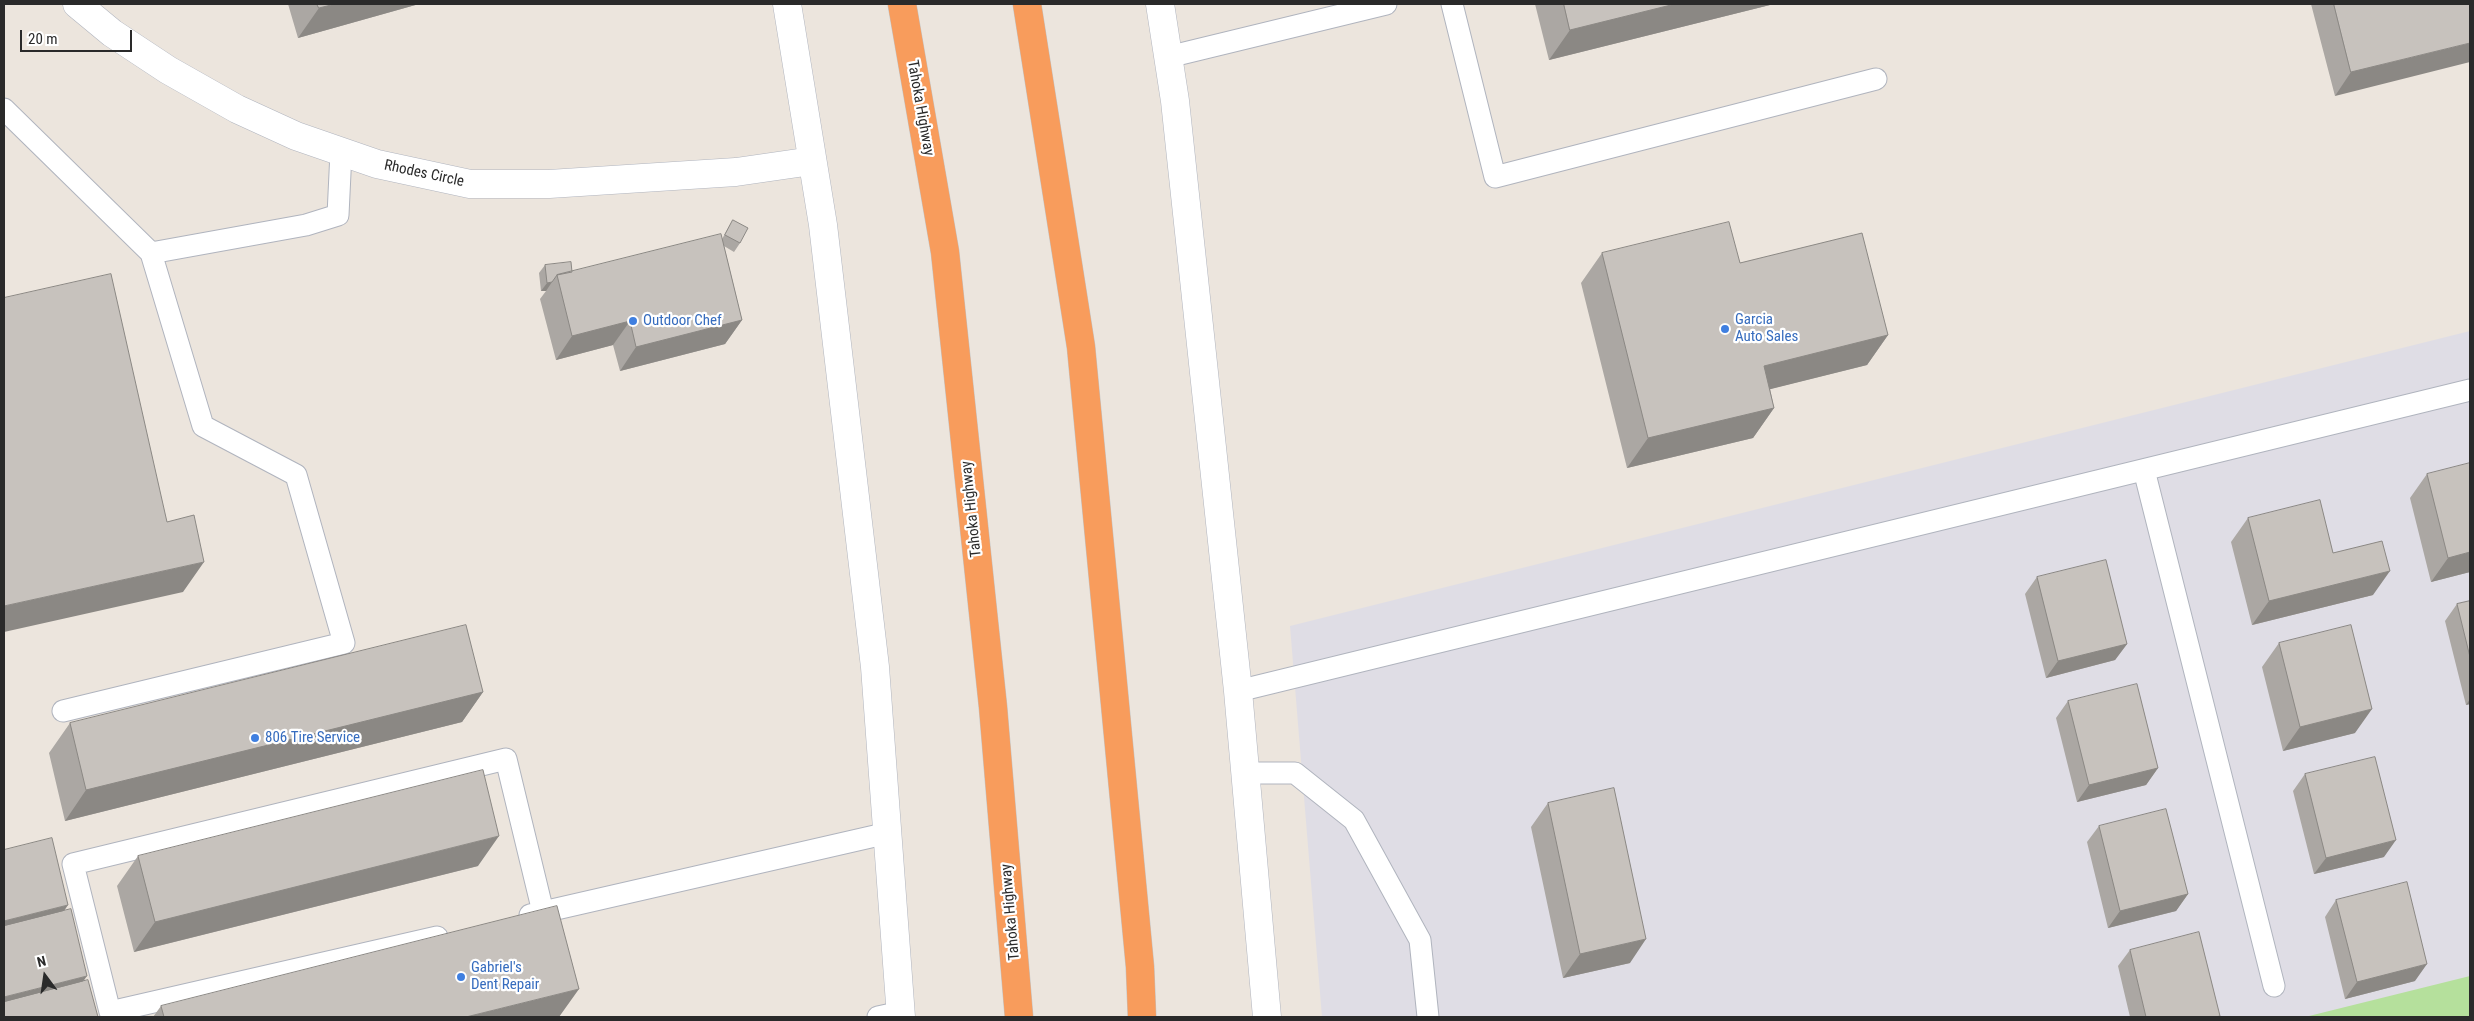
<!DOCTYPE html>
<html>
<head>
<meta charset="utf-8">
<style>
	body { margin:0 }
	#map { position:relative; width:2474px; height:1021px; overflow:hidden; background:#ece5dd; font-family:"Roboto Condensed",sans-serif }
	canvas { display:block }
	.frame { position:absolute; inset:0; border:5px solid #2a2a2a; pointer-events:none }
	.north { position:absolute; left:20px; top:951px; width:50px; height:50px; -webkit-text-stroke:4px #fff; paint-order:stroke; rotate:346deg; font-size:14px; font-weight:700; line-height:20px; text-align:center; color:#2a2a2a }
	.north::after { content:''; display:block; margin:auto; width:18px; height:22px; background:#2a2a2a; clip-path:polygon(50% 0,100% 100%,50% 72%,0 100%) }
	.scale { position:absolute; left:20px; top:30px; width:112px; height:22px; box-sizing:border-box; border:2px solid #2a2a2a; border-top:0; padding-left:6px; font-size:15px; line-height:18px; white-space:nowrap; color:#2a2a2a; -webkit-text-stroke:4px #fff; paint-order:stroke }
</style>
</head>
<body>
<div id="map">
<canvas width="2474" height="1021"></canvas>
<div class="frame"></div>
<div class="north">N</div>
<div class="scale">20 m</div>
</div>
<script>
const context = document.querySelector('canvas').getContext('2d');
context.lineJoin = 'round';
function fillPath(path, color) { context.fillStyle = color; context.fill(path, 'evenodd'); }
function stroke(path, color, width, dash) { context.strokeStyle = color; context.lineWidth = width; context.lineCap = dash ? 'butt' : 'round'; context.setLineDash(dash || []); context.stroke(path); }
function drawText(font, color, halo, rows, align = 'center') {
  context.font = font + ' "Roboto Condensed",sans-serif'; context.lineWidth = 4.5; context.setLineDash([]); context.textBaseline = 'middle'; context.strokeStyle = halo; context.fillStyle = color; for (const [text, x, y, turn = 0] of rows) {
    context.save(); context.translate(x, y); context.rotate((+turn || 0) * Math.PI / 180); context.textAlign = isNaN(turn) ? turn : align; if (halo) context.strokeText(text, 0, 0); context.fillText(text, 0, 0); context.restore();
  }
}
const industrial = new Path2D(`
	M 2470,331 L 2470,978 L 2314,1017 L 1322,1017 L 1290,626 Z`);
const green = new Path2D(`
	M 2470,976 L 2470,1017 L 2305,1017 Z`);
const service = new Path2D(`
	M 1452,4 L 1495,177 L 1876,79
	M 1168,57 L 1386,4
	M 4,109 L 151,253 L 306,225 L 338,215 L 341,152
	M 2144,470 L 2274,986
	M 1238,691 L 2470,390
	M 63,711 L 344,643 L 296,475 L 203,426 L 151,253
	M 1245,773 L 1295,773 L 1354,820 L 1420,940 L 1428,1017
	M 530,915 L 888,833
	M 437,937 L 110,1012 L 73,864 L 506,759 L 543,912
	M 878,1017 L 901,1012`);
const minor = new Path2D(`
	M 77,4 L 112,33 L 168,70 L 237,109 L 296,136 L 377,164 L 470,184 L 549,184 L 736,172 L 812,161`);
const secondary = new Path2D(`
	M 787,4 L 823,225 L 875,667 L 901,1017
	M 1160,4 L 1175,101 L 1238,691 L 1267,1017`);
const motorway = new Path2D(`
	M 902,4 L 945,252 L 993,707 L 1019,1017
	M 1027,4 L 1081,347 L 1140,967 L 1142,1017`);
const wall = new Path2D(`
	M 288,4 L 419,4 L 298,38 Z
	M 1535,4 L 1774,4 L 1549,60 Z
	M 2311,4 L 2470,4 L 2335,96 Z
	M 733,220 L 740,243 L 734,252 L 724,246 L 742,320 L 725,344 L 620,371 L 613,345 L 556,360 L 540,299 L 546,291 L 541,291 L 539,273 L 545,265 L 572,272 L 722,239 Z
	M 1602,253 L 1740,263 L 1888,335 L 1867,365 L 1770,389 L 1774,408 L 1753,438 L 1627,468 L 1581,283 Z
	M 2427,474 L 2470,572 L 2431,582 L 2410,498 Z
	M 2248,518 L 2333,553 L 2373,595 L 2252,625 L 2231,542 Z
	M 2037,577 L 2127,644 L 2115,660 L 2046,678 L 2025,594 Z
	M 2470,601 L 2470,704 L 2466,705 L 2445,621 L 2457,604 Z
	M 2279,643 L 2355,733 L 2283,751 L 2262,667 Z
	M 483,692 L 462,722 L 65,821 L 49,753 L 70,723 Z
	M 2068,701 L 2158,768 L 2146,785 L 2077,802 L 2056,718 Z
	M 2305,774 L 2384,857 L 2314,874 L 2293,791 Z
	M 1548,803 L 1630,963 L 1563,978 L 1531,827 Z
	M 2099,826 L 2188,894 L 2176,911 L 2108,928 L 2087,842 Z
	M 138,856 L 478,866 L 134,952 L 117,886 Z
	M 2336,900 L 2415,981 L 2345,999 L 2325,917 Z
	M 2130,950 L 2220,1016 L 2219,1017 L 2130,1017 L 2118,966 Z
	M 161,1006 L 559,1017 L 153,1017 Z`);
const shadedWall = new Path2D(`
	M 335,4 L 419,4 L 298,38 L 319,8 Z
	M 1675,4 L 1774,4 L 1549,60 L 1570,30 Z
	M 2470,43 L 2470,62 L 2335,96 L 2351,72 Z
	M 552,282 L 546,291 L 541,291 L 547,283 Z
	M 742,320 L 725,344 L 620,371 L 636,347 Z
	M 630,321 L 613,345 L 556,360 L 572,336 Z
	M 1888,335 L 1867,365 L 1743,396 L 1764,366 Z
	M 1774,408 L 1753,438 L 1627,468 L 1648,438 Z
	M 2470,552 L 2470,572 L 2431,582 L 2448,558 Z
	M 204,562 L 183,592 L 4,632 L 4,606 Z
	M 2390,571 L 2373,595 L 2252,625 L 2269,601 Z
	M 2127,644 L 2115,660 L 2046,678 L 2058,661 Z
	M 483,692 L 462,722 L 65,821 L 86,790 Z
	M 2470,699 L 2470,704 L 2466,705 Z
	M 2372,709 L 2355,733 L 2283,751 L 2300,727 Z
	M 2158,768 L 2146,785 L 2077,802 L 2089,785 Z
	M 499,836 L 478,866 L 134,952 L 155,922 Z
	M 2396,840 L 2384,857 L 2314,874 L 2326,858 Z
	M 2188,894 L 2176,911 L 2108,928 L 2120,911 Z
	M 68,905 L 52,929 L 4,941 L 4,921 Z
	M 1646,939 L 1630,963 L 1563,978 L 1580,954 Z
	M 2427,964 L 2415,981 L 2345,999 L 2357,982 Z
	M 87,976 L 70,1000 L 4,1016 L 4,997 Z
	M 579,989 L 559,1017 L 466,1017 Z`);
const building = new Path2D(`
	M 317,4 L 335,4 L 319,8 Z
	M 1564,4 L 1675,4 L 1570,30 Z
	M 2334,4 L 2470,4 L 2470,43 L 2351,72 Z
	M 733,220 L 748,228 L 740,243 L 725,235 Z
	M 1729,222 L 1740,263 L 1862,233 L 1888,335 L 1764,366 L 1774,408 L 1648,438 L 1602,253 Z
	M 721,234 L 742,320 L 636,347 L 630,321 L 572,336 L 557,275 Z
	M 571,262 L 572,272 L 557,275 L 552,282 L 547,283 L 545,265 Z
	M 111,274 L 167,522 L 194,515 L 204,562 L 4,606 L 4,298 Z
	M 2470,463 L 2470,552 L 2448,558 L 2427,474 Z
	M 2320,500 L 2333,553 L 2382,541 L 2390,571 L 2269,601 L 2248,518 Z
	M 2106,560 L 2127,644 L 2058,661 L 2037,577 Z
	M 2470,601 L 2470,657 L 2457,604 Z
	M 466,625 L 483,692 L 86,790 L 70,723 Z
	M 2351,625 L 2372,709 L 2300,727 L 2279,643 Z
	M 2137,684 L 2158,768 L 2089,785 L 2068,701 Z
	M 2375,757 L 2396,840 L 2326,858 L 2305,774 Z
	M 483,770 L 499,836 L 155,922 L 138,856 Z
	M 1614,788 L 1646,939 L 1580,954 L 1548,803 Z
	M 2166,809 L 2188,894 L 2120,911 L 2099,826 Z
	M 52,838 L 68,905 L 4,921 L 4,850 Z
	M 2407,882 L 2427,964 L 2357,982 L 2336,900 Z
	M 557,906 L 579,989 L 466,1017 L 164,1017 L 161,1006 Z
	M 71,909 L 87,976 L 4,997 L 4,926 Z
	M 2199,932 L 2220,1016 L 2216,1017 L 2146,1017 L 2130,950 Z
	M 88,980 L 98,1017 L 4,1017 L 4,1002 Z`);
const markers = [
	[633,321,5,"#3f7fe0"],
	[1725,329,5,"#3f7fe0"],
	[255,738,5,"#3f7fe0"],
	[461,977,5,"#3f7fe0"]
];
const streetNames = [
	["Tahoka Highway",920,108,80],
	["Rhodes Circle",424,174,12],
	["Tahoka Highway",972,509,-96],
	["Tahoka Highway",1011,912,-95]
];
const shopNames = [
	["Garcia",1735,320],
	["Auto Sales",1735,337],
	["Outdoor Chef",643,321],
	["806 Tire Service",265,738],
	["Gabriel's",471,968],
	["Dent Repair",471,985]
];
fillPath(industrial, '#dfdde5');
fillPath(green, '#b5e09c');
stroke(service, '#b0b4be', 23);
stroke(minor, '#b0b4be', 29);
stroke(secondary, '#b0b4be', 29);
stroke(motorway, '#c3c3c3', 29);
stroke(service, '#fff', 21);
stroke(minor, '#fff', 28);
stroke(secondary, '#fff', 28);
stroke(motorway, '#f89c5c', 28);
fillPath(wall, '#aba7a3');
fillPath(shadedWall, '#8b8884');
fillPath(building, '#c7c2bd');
stroke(building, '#8b8884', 1);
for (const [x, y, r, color] of markers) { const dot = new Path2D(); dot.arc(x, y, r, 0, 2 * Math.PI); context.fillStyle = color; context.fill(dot); stroke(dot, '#fff', 2); }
drawText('15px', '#2a2a2a', '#fff', streetNames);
drawText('15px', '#366cbe', '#fff', shopNames, 'left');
</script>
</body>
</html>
